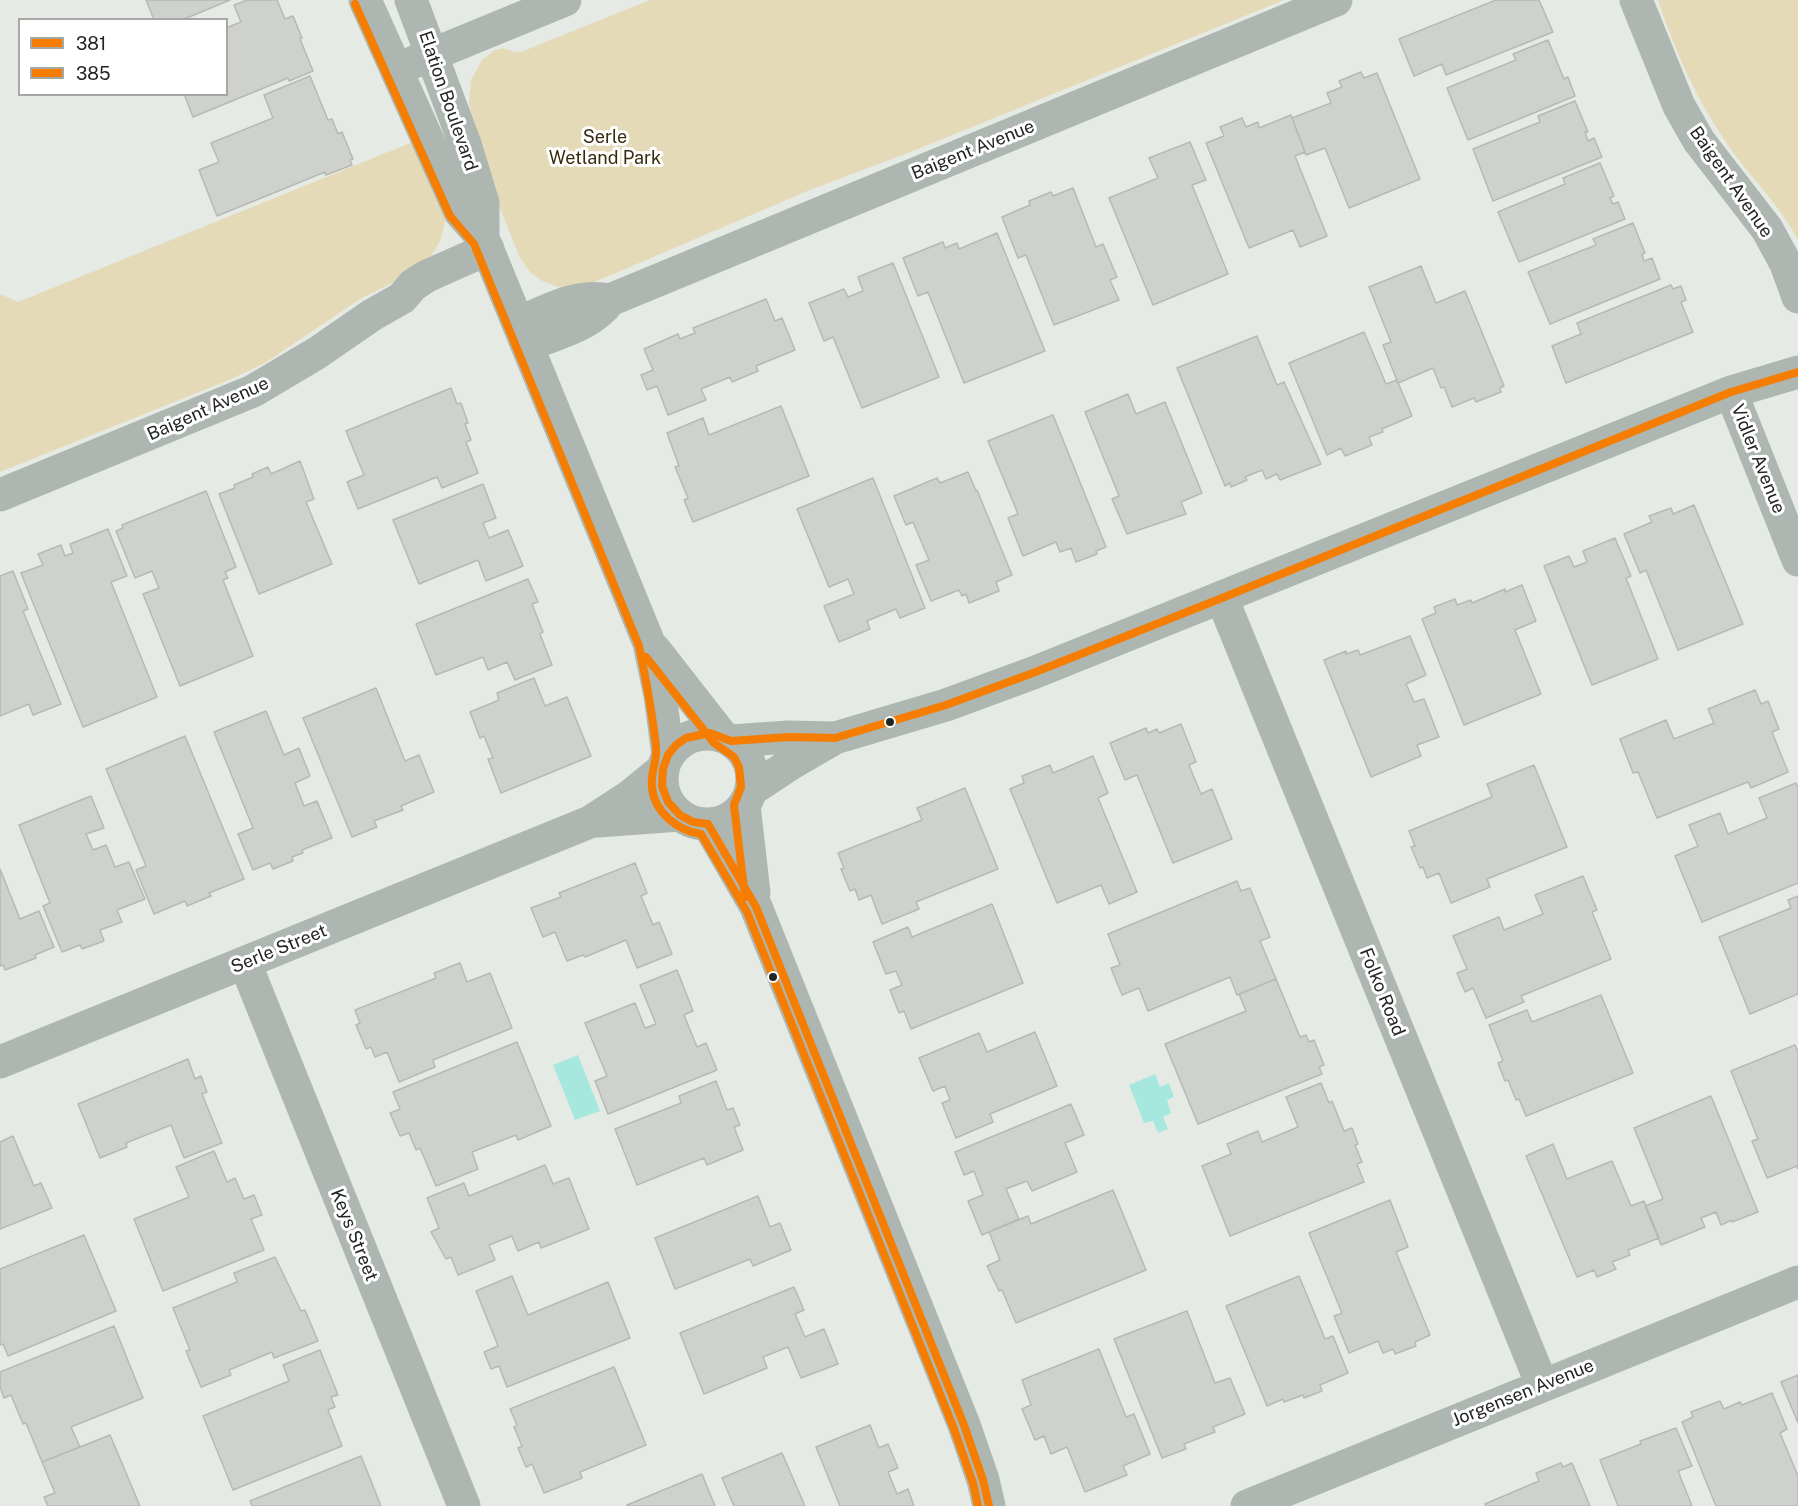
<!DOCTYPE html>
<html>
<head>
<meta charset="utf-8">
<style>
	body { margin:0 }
	#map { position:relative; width:1798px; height:1506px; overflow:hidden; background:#e6eae4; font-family:"Public Sans",sans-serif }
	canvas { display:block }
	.legend { position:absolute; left:18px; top:18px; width:210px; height:78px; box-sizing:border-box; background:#fff; border:2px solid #a7a8a6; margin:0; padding:8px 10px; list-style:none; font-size:18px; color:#222521 }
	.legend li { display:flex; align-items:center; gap:12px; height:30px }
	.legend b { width:30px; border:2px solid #a7a8a6 }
</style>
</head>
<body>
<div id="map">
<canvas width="1798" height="1506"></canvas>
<ul class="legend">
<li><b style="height:8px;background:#f47d02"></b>381</li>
<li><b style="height:8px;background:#f47d02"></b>385</li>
</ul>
</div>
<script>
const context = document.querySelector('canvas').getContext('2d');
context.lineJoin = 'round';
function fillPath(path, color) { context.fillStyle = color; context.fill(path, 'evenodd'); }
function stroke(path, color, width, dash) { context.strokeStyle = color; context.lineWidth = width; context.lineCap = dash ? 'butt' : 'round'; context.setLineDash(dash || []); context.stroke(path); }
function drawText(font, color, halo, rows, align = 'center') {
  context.font = font + ' "Public Sans",sans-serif'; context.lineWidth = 6; context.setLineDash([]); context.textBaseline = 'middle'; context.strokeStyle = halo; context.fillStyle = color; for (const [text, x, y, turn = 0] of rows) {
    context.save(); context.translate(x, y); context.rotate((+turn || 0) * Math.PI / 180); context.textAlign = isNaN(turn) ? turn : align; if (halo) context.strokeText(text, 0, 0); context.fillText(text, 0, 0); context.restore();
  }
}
const green = new Path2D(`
	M 650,0 L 1284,0 L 918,149 L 810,190 L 590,284 L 564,289 L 542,281 L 530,272 L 520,258 L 485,171 L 469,103 L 471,80 L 482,60 L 495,50 L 503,48 L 515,52 L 521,52 Z
	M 1658,0 L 1798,0 L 1798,240 C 1781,207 1752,179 1730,148 C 1698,103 1675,52 1658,0 Z
	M 415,141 L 445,213 C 446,237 434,256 416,271 L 360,299 L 265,363 L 229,380 L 0,472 L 0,294 L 18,302 Z`);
const water = new Path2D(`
	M 578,1055 L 600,1111 L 575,1120 L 553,1065 Z
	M 1155,1074 L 1160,1087 L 1169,1083 L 1174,1097 L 1167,1100 L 1171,1113 L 1163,1117 L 1168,1129 L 1158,1133 L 1153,1121 L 1144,1123 L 1129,1085 Z`);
const building = new Path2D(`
	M 146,0 L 230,0 L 182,20 L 154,20 Z
	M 247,0 L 277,0 L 285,19 L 293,16 L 302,38 L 300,39 L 313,71 L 289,81 L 288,78 L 193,117 L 184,94 L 226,94 L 226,28 L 241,22 L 234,5 Z
	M 1496,0 L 1539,0 L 1553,32 L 1446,75 L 1442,64 L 1414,76 L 1399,39 Z
	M 1548,40 L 1564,79 L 1568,77 L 1575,96 L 1468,140 L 1447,88 L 1516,60 L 1513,54 Z
	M 1361,72 L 1364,78 L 1377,73 L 1420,179 L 1349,208 L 1325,148 L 1306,155 L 1292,118 L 1331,103 L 1327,93 L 1342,87 L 1339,81 Z
	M 310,76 L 328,120 L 332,119 L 338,134 L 342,132 L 353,159 L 350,160 L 352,165 L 326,175 L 325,172 L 217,216 L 199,170 L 219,162 L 211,143 L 273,118 L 264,95 Z
	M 1575,101 L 1588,132 L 1585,132 L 1588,141 L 1594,138 L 1602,157 L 1493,201 L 1473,149 L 1540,122 L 1538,116 Z
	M 1291,115 L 1305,152 L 1295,156 L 1327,236 L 1300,247 L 1293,230 L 1249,248 L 1206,143 L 1224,136 L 1220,127 L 1242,118 L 1246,127 L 1258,122 L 1259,128 Z
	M 1190,142 L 1206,180 L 1192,185 L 1228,274 L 1153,305 L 1109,198 L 1158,178 L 1149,158 Z
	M 1600,163 L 1614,196 L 1610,198 L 1613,204 L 1618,202 L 1625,219 L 1519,262 L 1498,212 L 1565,184 L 1563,178 Z
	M 1073,188 L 1096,247 L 1103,244 L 1117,277 L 1110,280 L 1119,300 L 1054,325 L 1026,255 L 1018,258 L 1002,217 L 1030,205 L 1029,201 L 1051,192 L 1053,196 Z
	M 1633,223 L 1645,253 L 1642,254 L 1644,261 L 1652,258 L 1660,279 L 1550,324 L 1528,272 L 1596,245 L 1593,239 Z
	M 997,233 L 1045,351 L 964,383 L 928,292 L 918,296 L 903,258 L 943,242 L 945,248 L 957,243 L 959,249 Z
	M 893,263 L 939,377 L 862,408 L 833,337 L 824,341 L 809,303 L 844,289 L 848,297 L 863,291 L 858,277 Z
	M 1421,266 L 1436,303 L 1465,291 L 1504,386 L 1500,388 L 1501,392 L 1476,402 L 1474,398 L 1452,407 L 1444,387 L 1441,388 L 1433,368 L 1398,383 L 1383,345 L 1391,342 L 1369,287 Z
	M 1671,285 L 1673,289 L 1681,286 L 1686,300 L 1681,302 L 1693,332 L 1566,383 L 1552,346 L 1581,334 L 1577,323 Z
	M 766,299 L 775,321 L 782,318 L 795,350 L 756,366 L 758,371 L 732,382 L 730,377 L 701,389 L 706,400 L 668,415 L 657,386 L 647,390 L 641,375 L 653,370 L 644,349 L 678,334 L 680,339 L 695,333 L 693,328 Z
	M 1364,332 L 1386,384 L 1397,380 L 1412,416 L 1382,429 L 1383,432 L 1369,437 L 1372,445 L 1345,456 L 1341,448 L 1327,455 L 1289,363 Z
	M 1257,336 L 1277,385 L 1284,382 L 1321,464 L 1280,480 L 1277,474 L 1266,479 L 1262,470 L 1245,477 L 1247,480 L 1231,487 L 1230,483 L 1225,486 L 1177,368 Z
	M 451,388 L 457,404 L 461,403 L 468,423 L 465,424 L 471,440 L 466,442 L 478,473 L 442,488 L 437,477 L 358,509 L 347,482 L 364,475 L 346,431 Z
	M 1128,394 L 1136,414 L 1165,402 L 1202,493 L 1181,502 L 1186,514 L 1127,534 L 1112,499 L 1119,496 L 1085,412 Z
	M 781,406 L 809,476 L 693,522 L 684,500 L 688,498 L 675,467 L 679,466 L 667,433 L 703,418 L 709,435 Z
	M 1053,415 L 1106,547 L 1096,551 L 1097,554 L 1076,562 L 1071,548 L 1060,552 L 1056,542 L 1023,556 L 1008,518 L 1018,514 L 988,441 Z
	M 300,461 L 314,499 L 306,502 L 332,564 L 259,594 L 219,494 L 235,488 L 234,485 L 253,477 L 252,474 L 268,467 L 271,474 Z
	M 968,472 L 976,491 L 977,490 L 1012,575 L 996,582 L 999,591 L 969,603 L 966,594 L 962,596 L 959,590 L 931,601 L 916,565 L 929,560 L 913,522 L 906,525 L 894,496 L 937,478 L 940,483 Z
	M 873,478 L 925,608 L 900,618 L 896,609 L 867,621 L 870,629 L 839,642 L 824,606 L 854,594 L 848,579 L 829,587 L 797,509 Z
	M 483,484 L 496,518 L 483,523 L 489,538 L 508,530 L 523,566 L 486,581 L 478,560 L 419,584 L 393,520 Z
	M 206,491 L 236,567 L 225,572 L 228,578 L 223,580 L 253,656 L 180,686 L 143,594 L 159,588 L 152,571 L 135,578 L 116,531 L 123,528 L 122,525 Z
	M 1694,505 L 1743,624 L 1678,650 L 1646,570 L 1640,573 L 1624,534 L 1652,522 L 1649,516 L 1671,508 L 1673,514 Z
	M 108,529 L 127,576 L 111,582 L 157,697 L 83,727 L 21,573 L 43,565 L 38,554 L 61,545 L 65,556 L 73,553 L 70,544 Z
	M 1615,538 L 1631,576 L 1626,578 L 1658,659 L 1592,685 L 1544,566 L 1569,556 L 1574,567 L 1587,562 L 1583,551 Z
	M 13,571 L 28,609 L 23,611 L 61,704 L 33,715 L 29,704 L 0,716 L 0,576 Z
	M 528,579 L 538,602 L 532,604 L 543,632 L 540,634 L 552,665 L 515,680 L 507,662 L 488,670 L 483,657 L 436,675 L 416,624 Z
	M 1522,585 L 1536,621 L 1515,630 L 1541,694 L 1464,725 L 1422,619 L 1436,613 L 1434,607 L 1455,599 L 1457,605 L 1471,600 L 1472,603 L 1505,589 L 1505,592 Z
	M 1410,636 L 1426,675 L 1406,684 L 1414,702 L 1424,699 L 1439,737 L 1417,745 L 1421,756 L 1371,777 L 1324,660 L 1346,651 L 1346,654 L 1358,650 L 1360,655 Z
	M 534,678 L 545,706 L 567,697 L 591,756 L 501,793 L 488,759 L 493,758 L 484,736 L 480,738 L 470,712 L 499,700 L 497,693 Z
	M 376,688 L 405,761 L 419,755 L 434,792 L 401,806 L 403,810 L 374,821 L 377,827 L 352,837 L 303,718 Z
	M 1755,690 L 1761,704 L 1768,701 L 1779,729 L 1772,732 L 1788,772 L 1751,788 L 1748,782 L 1657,818 L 1638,772 L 1633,773 L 1620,739 L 1666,720 L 1674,739 L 1714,723 L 1708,709 Z
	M 266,711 L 284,755 L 299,748 L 310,776 L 295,783 L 304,806 L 317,801 L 332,838 L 302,850 L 303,853 L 292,857 L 293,861 L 273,869 L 270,863 L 253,870 L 238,834 L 253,828 L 214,732 Z
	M 1181,724 L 1196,762 L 1189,765 L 1201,794 L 1212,789 L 1232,839 L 1173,863 L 1137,775 L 1125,780 L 1110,743 L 1146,728 L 1148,733 L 1157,729 L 1159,733 Z
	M 185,736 L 244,879 L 209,893 L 211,896 L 187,906 L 185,901 L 154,914 L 136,870 L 146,866 L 106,769 Z
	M 1093,756 L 1108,793 L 1098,798 L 1137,892 L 1109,904 L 1101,885 L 1057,903 L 1010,789 L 1024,783 L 1022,776 L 1050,765 L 1053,773 Z
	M 1534,765 L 1567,847 L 1487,879 L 1490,887 L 1451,903 L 1439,873 L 1427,878 L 1423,867 L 1420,868 L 1411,847 L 1415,846 L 1409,831 L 1492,797 L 1487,784 Z
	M 1796,783 L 1798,788 L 1798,883 L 1702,922 L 1675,856 L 1698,846 L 1689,825 L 1720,813 L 1728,834 L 1767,818 L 1759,798 Z
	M 965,788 L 998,869 L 916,902 L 919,909 L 882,924 L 871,895 L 859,900 L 855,889 L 850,891 L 841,869 L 844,868 L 838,853 L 922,820 L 917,808 Z
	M 91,796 L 104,828 L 86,834 L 93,850 L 106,845 L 115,867 L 129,862 L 145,899 L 117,910 L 122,922 L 100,930 L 104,941 L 82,949 L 80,945 L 62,952 L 43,906 L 50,903 L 19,825 Z
	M 635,863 L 647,893 L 641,896 L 653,925 L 659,922 L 672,954 L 637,968 L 626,940 L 585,957 L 583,955 L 567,961 L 555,932 L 543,937 L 531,908 L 561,897 L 559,893 Z
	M 0,869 L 20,919 L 39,911 L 54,947 L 35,955 L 36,958 L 5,970 L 3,965 L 0,966 Z
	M 1583,876 L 1597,910 L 1592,912 L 1611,959 L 1521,996 L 1524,1002 L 1486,1018 L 1473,988 L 1465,992 L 1457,973 L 1467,969 L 1453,936 L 1499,917 L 1504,930 L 1543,914 L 1535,895 Z
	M 1237,881 L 1241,891 L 1250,888 L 1270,937 L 1260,941 L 1276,979 L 1237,995 L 1230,977 L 1148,1011 L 1139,988 L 1122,995 L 1111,968 L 1120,965 L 1108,934 Z
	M 1798,896 L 1798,994 L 1750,1014 L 1719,937 L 1791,908 L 1788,900 Z
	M 992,904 L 1023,983 L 911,1029 L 904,1011 L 899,1013 L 890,990 L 902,985 L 896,971 L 886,974 L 873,942 L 908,927 L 912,937 Z
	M 460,963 L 467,982 L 490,973 L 512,1028 L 433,1060 L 435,1067 L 399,1082 L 387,1052 L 375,1057 L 371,1047 L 366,1049 L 356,1025 L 360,1023 L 355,1010 L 436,978 L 434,973 Z
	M 677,970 L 693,1011 L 684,1015 L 697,1047 L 706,1043 L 717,1070 L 608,1114 L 595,1081 L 607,1076 L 585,1023 L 635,1003 L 645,1028 L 656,1024 L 640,985 Z
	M 1276,979 L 1300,1037 L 1306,1035 L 1309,1042 L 1314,1040 L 1324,1065 L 1319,1067 L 1322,1074 L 1198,1124 L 1165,1044 L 1246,1011 L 1239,994 Z
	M 1601,995 L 1633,1073 L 1526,1116 L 1519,1099 L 1516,1100 L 1508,1080 L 1505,1081 L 1498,1063 L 1503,1061 L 1489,1025 L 1527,1010 L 1532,1022 Z
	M 1035,1032 L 1057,1086 L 990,1114 L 993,1122 L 956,1138 L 942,1103 L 950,1100 L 945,1086 L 933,1091 L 919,1058 L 979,1033 L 987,1052 Z
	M 517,1042 L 551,1126 L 518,1140 L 516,1135 L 472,1152 L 478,1169 L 436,1186 L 420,1148 L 416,1150 L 409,1133 L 400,1136 L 390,1113 L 400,1109 L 393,1092 Z
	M 1795,1045 L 1798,1052 L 1798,1169 L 1797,1166 L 1767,1178 L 1752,1141 L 1758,1139 L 1731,1071 Z
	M 188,1059 L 195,1079 L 201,1076 L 207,1092 L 202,1094 L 222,1143 L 184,1158 L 171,1125 L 126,1143 L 127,1147 L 100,1158 L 78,1104 Z
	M 716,1081 L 727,1110 L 733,1108 L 740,1125 L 734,1127 L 743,1150 L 707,1165 L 704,1158 L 637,1185 L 615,1129 L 681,1103 L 679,1096 Z
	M 1321,1083 L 1329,1103 L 1332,1101 L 1344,1131 L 1352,1128 L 1358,1144 L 1355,1145 L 1362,1162 L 1357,1164 L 1364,1182 L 1230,1236 L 1202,1166 L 1231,1154 L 1227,1144 L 1258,1131 L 1262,1142 L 1298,1127 L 1286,1097 Z
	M 1711,1096 L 1758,1212 L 1732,1222 L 1732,1220 L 1721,1225 L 1716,1212 L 1701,1218 L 1705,1227 L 1661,1245 L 1645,1206 L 1663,1199 L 1634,1128 Z
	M 1071,1104 L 1084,1135 L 1065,1143 L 1077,1172 L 1032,1191 L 1027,1181 L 1006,1189 L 1019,1219 L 982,1235 L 968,1201 L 983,1195 L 974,1171 L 964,1175 L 955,1152 Z
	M 13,1136 L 34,1186 L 41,1183 L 52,1208 L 0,1229 L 0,1142 Z
	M 1553,1144 L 1567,1179 L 1612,1161 L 1631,1206 L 1644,1201 L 1659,1238 L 1628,1250 L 1630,1255 L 1612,1262 L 1616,1269 L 1597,1277 L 1594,1270 L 1577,1277 L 1526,1156 Z
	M 214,1151 L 227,1182 L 235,1178 L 244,1199 L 254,1195 L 262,1215 L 251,1219 L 264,1250 L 163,1291 L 134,1219 L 189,1197 L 176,1167 Z
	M 545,1165 L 553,1184 L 569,1178 L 589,1229 L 541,1248 L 539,1242 L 518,1251 L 512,1236 L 489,1245 L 495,1260 L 458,1275 L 451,1257 L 446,1259 L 431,1232 L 439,1228 L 427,1198 L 464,1183 L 469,1196 Z
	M 1113,1190 L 1146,1270 L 1016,1323 L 1002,1290 L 999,1291 L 987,1266 L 1000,1260 L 989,1232 L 1028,1216 L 1031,1224 Z
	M 758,1196 L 770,1227 L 780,1223 L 791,1250 L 753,1266 L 750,1259 L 675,1289 L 655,1238 Z
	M 1390,1200 L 1408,1247 L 1396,1252 L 1430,1335 L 1415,1342 L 1416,1346 L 1395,1354 L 1393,1349 L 1383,1353 L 1378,1341 L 1349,1353 L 1334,1316 L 1342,1313 L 1309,1233 Z
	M 84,1235 L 116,1311 L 8,1356 L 3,1344 L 0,1345 L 0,1269 Z
	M 275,1257 L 301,1311 L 305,1310 L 318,1341 L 274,1358 L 272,1352 L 229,1370 L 231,1375 L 201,1387 L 186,1351 L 190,1350 L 173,1308 L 237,1282 L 234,1273 Z
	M 512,1276 L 528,1315 L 608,1282 L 630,1338 L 507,1387 L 499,1366 L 491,1369 L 484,1352 L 498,1346 L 476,1291 Z
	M 1299,1276 L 1325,1339 L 1333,1336 L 1348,1373 L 1320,1385 L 1322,1391 L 1304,1398 L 1303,1395 L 1284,1402 L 1283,1399 L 1267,1406 L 1226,1306 Z
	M 794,1287 L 804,1310 L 795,1314 L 805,1337 L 824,1329 L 838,1364 L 801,1378 L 788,1347 L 763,1357 L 767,1368 L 704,1394 L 680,1333 Z
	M 1187,1311 L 1215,1383 L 1230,1378 L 1245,1414 L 1213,1427 L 1215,1432 L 1184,1444 L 1186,1449 L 1162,1458 L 1114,1339 Z
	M 114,1326 L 143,1398 L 71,1427 L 80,1447 L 42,1462 L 26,1423 L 23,1424 L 11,1395 L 4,1398 L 0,1387 L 0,1372 Z
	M 1099,1349 L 1126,1417 L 1134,1414 L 1150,1454 L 1123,1466 L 1127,1475 L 1085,1492 L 1067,1447 L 1051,1454 L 1044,1436 L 1035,1440 L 1022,1409 L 1031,1405 L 1022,1380 Z
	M 320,1350 L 338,1395 L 331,1397 L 335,1407 L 328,1410 L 342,1446 L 233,1490 L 203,1416 L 289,1381 L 283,1365 Z
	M 614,1367 L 646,1445 L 580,1472 L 582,1478 L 544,1493 L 532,1464 L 526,1467 L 518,1448 L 522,1446 L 514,1427 L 517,1425 L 510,1409 Z
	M 1798,1375 L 1798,1423 L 1781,1382 Z
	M 1772,1393 L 1787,1429 L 1780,1433 L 1798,1476 L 1798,1506 L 1716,1506 L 1682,1422 L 1693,1417 L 1691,1412 L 1720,1401 L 1724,1409 L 1740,1402 L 1742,1405 Z
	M 870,1425 L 879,1448 L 888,1444 L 898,1468 L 888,1472 L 897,1494 L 908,1489 L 914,1506 L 840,1506 L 816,1447 Z
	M 1676,1428 L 1692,1466 L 1678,1471 L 1692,1506 L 1618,1506 L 1600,1460 L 1641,1444 L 1640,1441 Z
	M 110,1435 L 140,1506 L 48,1506 L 44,1497 L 55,1493 L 42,1462 Z
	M 782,1453 L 805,1506 L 734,1506 L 722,1478 Z
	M 361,1456 L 381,1506 L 252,1506 L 250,1501 Z
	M 1561,1463 L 1563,1467 L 1572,1463 L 1590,1506 L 1486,1506 L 1485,1504 L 1539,1481 L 1536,1473 Z
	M 702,1474 L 715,1506 L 627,1506 L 627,1505 Z`);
const minor = new Path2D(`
	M 365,0 L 460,212 L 483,238 L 649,643 L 660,695 L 668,755
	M 411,0 L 465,144 L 483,203 L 483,238
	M 1636,0 L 1679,106 L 1699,141 L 1767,229 L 1786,264 L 1798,297
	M 414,62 L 565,0
	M 518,323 C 549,310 577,293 610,300
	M 528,345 C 557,333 591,326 610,300 L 1336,0
	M 1731,392 L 1798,560
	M 0,495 L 253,391 L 317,353 L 372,315 L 402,298 L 413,285 L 427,276 L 488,249
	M 1222,598 L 1542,1385
	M 654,649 L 722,736
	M662 779a45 45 0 1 1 90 0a45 45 0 1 1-90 0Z
	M 731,741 L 789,737 L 834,738
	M 751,790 L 792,763 L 835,738 L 946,705 L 1033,673 L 1731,392 L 1798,372
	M 744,805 L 754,893
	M 598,821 L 680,815
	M 708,824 L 756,907 L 964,1425 L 983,1480 L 989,1506
	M 245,963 L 464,1506
	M 0,1062 L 590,822 L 630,796 L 663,769
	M 1247,1506 L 1798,1282`);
const bus1 = new Path2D(`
	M 989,1506 L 983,1480 L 964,1425 L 756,907 L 708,824 L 693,822 L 680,815 L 668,802 L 662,786 L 663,769 L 668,755 L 676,745 L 686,738 L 710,733 L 731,741 L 789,737 L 835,738 L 946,705 L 1033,673 L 1222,598 L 1731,392 L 1798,372`);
const bus2 = new Path2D(`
	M 355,4 L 450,216 L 474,244 L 639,646 C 646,679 652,712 656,746 C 658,760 650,772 652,787 C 654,812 678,831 701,834 L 747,912 L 954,1429 L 973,1483 L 978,1506
	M 646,657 L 714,743 L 734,757 L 739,767 L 741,787 L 734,805 L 745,897`);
const markers = [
	[890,722,5,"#222521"],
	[773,977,5,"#222521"]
];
const streetNames = [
	["Elation Boulevard",448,101,71],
	["Baigent Avenue",973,150,-22],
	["Baigent Avenue",1731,182,55],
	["Baigent Avenue",208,409,-24],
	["Vidler Avenue",1758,459,68],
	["Serle Street",279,949,-22],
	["Folko Road",1382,992,68],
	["Keys Street",354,1235,68],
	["Jorgensen Avenue",1523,1393,-22]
];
const parkNames = [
	["Serle",605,137],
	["Wetland Park",605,158]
];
fillPath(green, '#e5dab8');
fillPath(water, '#a6e8de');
fillPath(building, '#cfd1cc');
stroke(building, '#b7bab4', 1.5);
stroke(minor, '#adb6b0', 33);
stroke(bus1, '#f47d02', 8);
stroke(bus2, '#f47d02', 8);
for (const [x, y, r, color] of markers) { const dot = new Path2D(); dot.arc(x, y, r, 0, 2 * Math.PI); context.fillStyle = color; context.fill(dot); stroke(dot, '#fff', 2); }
drawText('18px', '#222521', '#fff', streetNames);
drawText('18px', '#372b0d', '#fff', parkNames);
</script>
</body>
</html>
